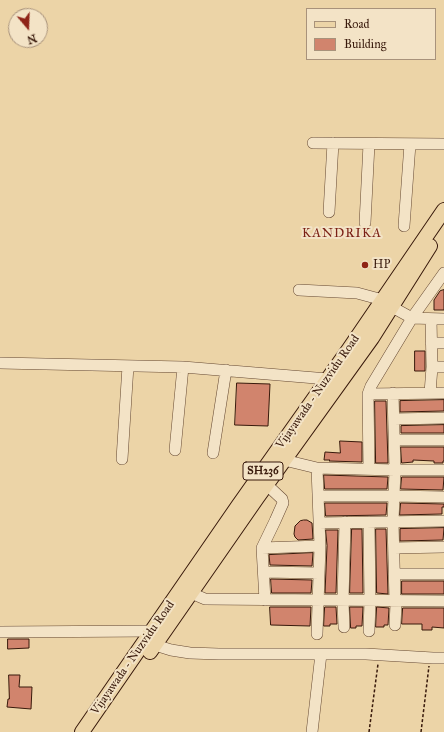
<!DOCTYPE html>
<html>
<head>
<meta charset="utf-8">
<style>
	body { margin:0 }
	#map { position:relative; width:444px; height:732px; overflow:hidden; background:#ecd4a7; font-family:"IM FELL Great Primer",serif }
	canvas { display:block }
	.legend { position:absolute; left:306px; top:8px; width:130px; height:52px; box-sizing:border-box; background:#f3e3c6; border:1px solid #a8927b; margin:0; padding:5px 7px; list-style:none; font-size:12px; color:#38190b }
	.legend li { display:flex; align-items:center; gap:8px; height:20px }
	.legend b { width:20px; border:1px solid #a8927b }
	.north { position:absolute; left:8px; top:8px; width:40px; height:40px; box-sizing:border-box; background:#f3e3c6; border:1px solid #a8927b; border-radius:50%; rotate:161deg; font-size:11px; font-weight:700; line-height:16px; text-align:center; color:#38190b }
	.north::after { content:''; display:block; margin:auto; width:14px; height:18px; background:#8f2418; clip-path:polygon(50% 0,100% 100%,50% 72%,0 100%) }
</style>
</head>
<body>
<div id="map">
<canvas width="444" height="732"></canvas>
<ul class="legend">
<li><b style="height:5px;background:#ecd4a7"></b>Road</li>
<li><b style="height:11px;background:#d1846d"></b>Building</li>
</ul>
<div class="north">N</div>
</div>
<script>
const context = document.querySelector('canvas').getContext('2d');
context.lineJoin = 'round';
function fillPath(path, color) { context.fillStyle = color; context.fill(path, 'evenodd'); }
function stroke(path, color, width, dash) { context.strokeStyle = color; context.lineWidth = width; context.lineCap = dash ? 'butt' : 'round'; context.setLineDash(dash || []); context.stroke(path); }
function drawText(font, color, halo, rows, align = 'center') {
  context.font = font + ' "IM FELL Great Primer",serif'; context.lineWidth = 4; context.setLineDash([]); context.textBaseline = 'middle'; context.strokeStyle = halo; context.fillStyle = color; for (const [text, x, y, turn = 0] of rows) {
    context.save(); context.translate(x, y); context.rotate((+turn || 0) * Math.PI / 180); context.textAlign = isNaN(turn) ? turn : align; if (halo) context.strokeText(text, 0, 0); context.fillText(text, 0, 0); context.restore();
  }
}
const building = new Path2D(`
	M 444,290 L 444,310 L 434,310 L 434,300 L 440,291 Z
	M 415,351 L 425,351 L 425,371 L 415,371 Z
	M 237,383 L 270,384 L 268,426 L 235,425 Z
	M 444,400 L 444,411 L 400,412 L 400,401 Z
	M 375,401 L 386,401 L 388,463 L 376,463 Z
	M 444,425 L 444,433 L 401,433 L 401,426 Z
	M 340,441 L 362,442 L 362,462 L 329,461 L 330,460 L 324,460 L 325,452 L 340,453 Z
	M 401,447 L 444,447 L 444,461 L 443,461 L 443,463 L 434,463 L 434,461 L 413,460 L 413,462 L 402,463 Z
	M 324,475 L 388,477 L 387,489 L 325,489 Z
	M 402,477 L 444,477 L 443,490 L 401,489 Z
	M 325,503 L 387,503 L 386,515 L 326,516 Z
	M 401,503 L 444,504 L 444,507 L 442,507 L 442,514 L 400,515 Z
	M 304,520 L 307,520 L 312,523 L 313,539 L 298,540 L 295,537 L 294,534 L 295,526 L 300,521 Z
	M 444,528 L 443,540 L 400,541 L 400,529 Z
	M 352,529 L 362,529 L 363,593 L 350,593 Z
	M 376,529 L 386,529 L 388,594 L 377,593 Z
	M 326,530 L 338,530 L 336,593 L 325,593 L 327,546 Z
	M 313,553 L 312,566 L 270,565 L 269,555 Z
	M 271,579 L 312,580 L 311,593 L 272,593 Z
	M 402,581 L 444,581 L 444,594 L 402,594 Z
	M 270,607 L 311,607 L 310,626 L 271,625 Z
	M 325,607 L 336,607 L 337,624 L 330,624 L 330,626 L 324,626 Z
	M 350,607 L 363,607 L 362,626 L 356,626 L 356,628 L 351,628 Z
	M 377,607 L 389,608 L 388,625 L 384,625 L 384,627 L 376,627 Z
	M 403,608 L 444,608 L 444,628 L 432,627 L 432,630 L 422,630 L 422,624 L 402,624 Z
	M 8,639 L 29,639 L 29,648 L 8,649 Z
	M 9,675 L 20,675 L 19,687 L 32,687 L 31,709 L 7,707 L 8,699 L 9,699 Z`);
const path = new Path2D(`
	M 369,732 L 378,664
	M 421,732 L 429,666`);
const minor = new Path2D(`
	M 313,143 L 444,144
	M 329,212 L 333,143
	M 365,223 L 369,144
	M 404,226 L 410,144
	M 299,290 L 357,293 L 383,300
	M 392,307 L 412,318 L 444,319
	M 431,343 L 444,343
	M 0,363 L 183,367 L 328,379
	M 432,367 L 444,367
	M 393,393 L 395,470 L 393,522 L 395,601 L 396,604 L 395,625
	M 430,393 L 432,367 L 431,319
	M 368,394 L 444,393
	M 394,419 L 444,418
	M 395,440 L 444,440
	M 175,450 L 183,367
	M 213,453 L 226,370
	M 122,459 L 128,366
	M 284,460 L 317,468 L 395,470 L 444,470
	M 369,469 L 368,394 L 371,386 L 412,318 L 444,273
	M 319,496 L 394,496 L 444,497
	M 319,523 L 444,521
	M 262,548 L 320,546
	M 394,548 L 444,547
	M 264,572 L 319,573
	M 394,574 L 444,574
	M 191,593 L 205,599 L 444,601
	M 265,600 L 262,548 L 275,521 L 283,503 L 282,499 L 267,485
	M 344,627 L 343,601 L 345,522
	M 369,631 L 370,601 L 369,522
	M 0,632 L 152,631
	M 317,634 L 320,546 L 317,468
	M 155,645 L 171,650 L 190,653 L 219,654 L 366,654 L 433,658 L 444,658
	M 312,732 L 321,654`);
const major = new Path2D(`
	M 150,652 L 257,498 L 372,338 L 430,246
	M 82,732 L 238,506 L 349,349 L 444,210`);
const markers = [
	[365,265,4,"#8f2418"]
];
const shields = [
	[263,471,40]
];
const shieldNames = [
	["SH236",263,471]
];
const poiNames = [
	["HP",373,265]
];
const streetNames = [
	["Vijayawada - Nuzvidu Road",318,392,-55],
	["Vijayawada - Nuzvidu Road",133,658,-55]
];
const neighbourhoodNames = [
	["KANDRIKA",342,234]
];
fillPath(building, '#d1846d');
stroke(building, '#38190b', 1);
stroke(minor, '#654832', 12);
stroke(major, '#38190b', 16);
stroke(path, '#38190b', 1.5, [3, 2]);
stroke(minor, '#f3e3c6', 11);
stroke(major, '#ecd4a7', 14);
for (const [x, y, r, color] of markers) { const dot = new Path2D(); dot.arc(x, y, r, 0, 2 * Math.PI); context.fillStyle = color; context.fill(dot); stroke(dot, '#f3e3c6', 1.5); }
for (const [x, y, w] of shields) { const box = new Path2D(); box.roundRect(x - w / 2, y - 9, w, 18, 3); context.fillStyle = '#f3e3c6'; context.fill(box); stroke(box, '#38190b', 1); }
drawText('bold 11px', '#38190b', null, shieldNames);
drawText('12px', '#38190b', '#f3e3c6', poiNames, 'left');
drawText('12px', '#38190b', '#f3e3c6', streetNames);
context.letterSpacing = '1px';
drawText('13px', '#7a1f14', '#f3e3c6', neighbourhoodNames);
context.letterSpacing = '0px';
</script>
</body>
</html>
